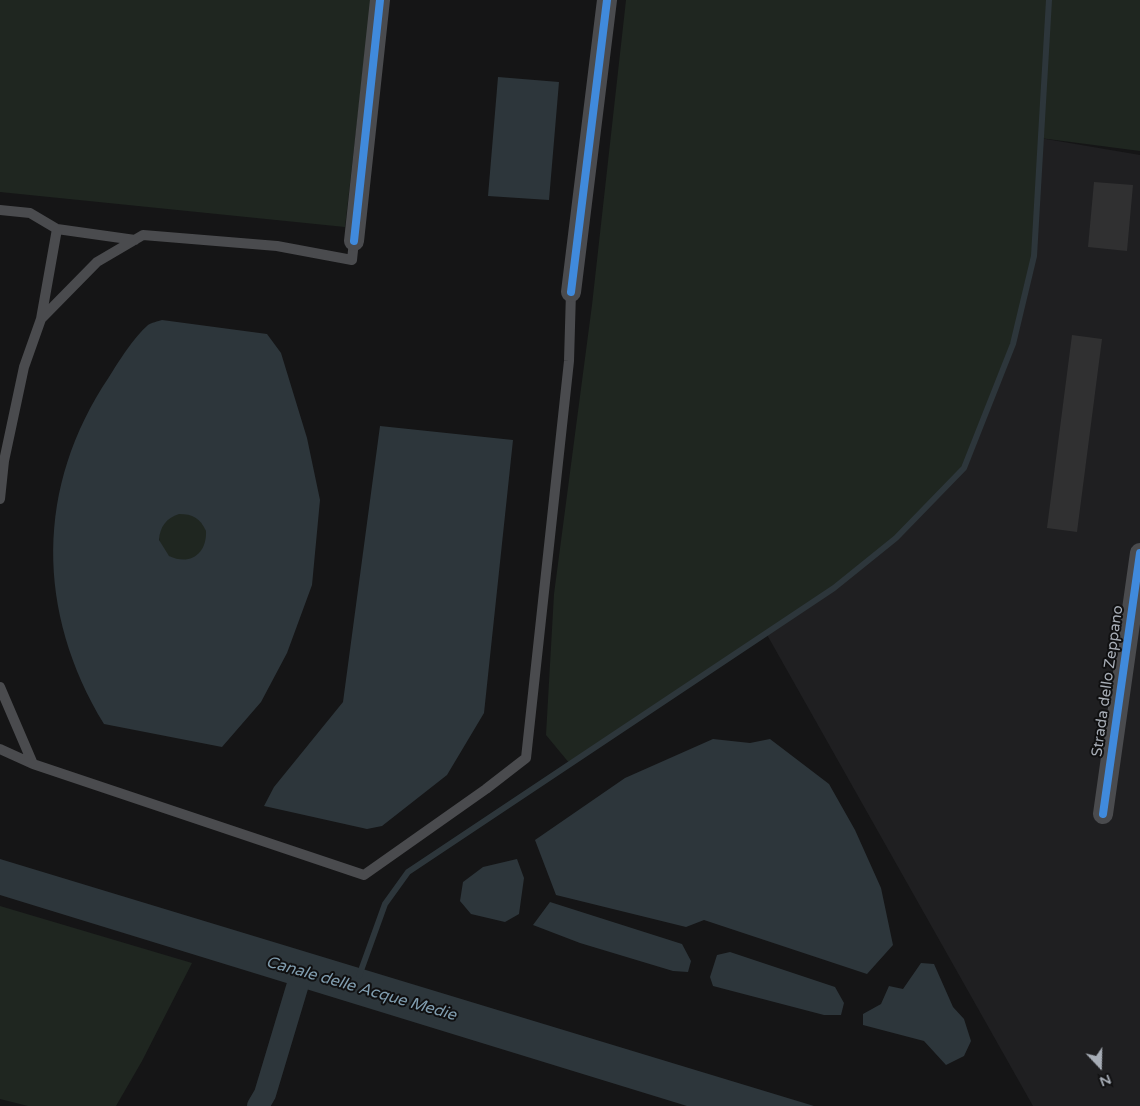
<!DOCTYPE html>
<html>
<head>
<meta charset="utf-8">
<style>
	body { margin:0 }
	#map { position:relative; width:1140px; height:1106px; overflow:hidden; background:#151516; font-family:"Varela Round",sans-serif }
	canvas { display:block }
	.north { position:absolute; left:1075px; top:1041px; width:50px; height:50px; -webkit-text-stroke:4px #101011; paint-order:stroke; rotate:159deg; font-size:14px; font-weight:700; line-height:20px; text-align:center; color:#a7adb6 }
	.north::after { content:''; display:block; margin:auto; width:18px; height:22px; background:#a7adb6; clip-path:polygon(50% 0,100% 100%,50% 72%,0 100%) }
</style>
</head>
<body>
<div id="map">
<canvas width="1140" height="1106"></canvas>
<div class="north">N</div>
</div>
<script>
const context = document.querySelector('canvas').getContext('2d');
context.lineJoin = 'round';
function fillPath(path, color) { context.fillStyle = color; context.fill(path, 'evenodd'); }
function stroke(path, color, width, dash) { context.strokeStyle = color; context.lineWidth = width; context.lineCap = dash ? 'butt' : 'round'; context.setLineDash(dash || []); context.stroke(path); }
function drawText(font, color, halo, rows, align = 'center') {
  context.font = font + ' "Varela Round",sans-serif'; context.lineWidth = 4; context.setLineDash([]); context.textBaseline = 'middle'; context.strokeStyle = halo; context.fillStyle = color; for (const [text, x, y, turn = 0] of rows) {
    context.save(); context.translate(x, y); context.rotate((+turn || 0) * Math.PI / 180); context.textAlign = isNaN(turn) ? turn : align; if (halo) context.strokeText(text, 0, 0); context.fillText(text, 0, 0); context.restore();
  }
}
const built = new Path2D(`
	M 1040,138 L 1140,155 L 1140,1106 L 1033,1106 L 766,633 L 834,588 L 896,538 L 964,468 L 1013,344 L 1034,256 Z`);
const green = new Path2D(`
	M 0,0 L 371,0 L 345,227 L 0,192 Z
	M 626,0 L 1140,0 L 1140,151 L 1040,138 L 1034,256 L 1013,344 L 964,468 L 896,538 L 834,588 L 570,764 L 546,735 L 554,594 L 592,305 Z
	M159 537a24 24 0 1 1 48 0a24 24 0 1 1-48 0Z
	M 0,906 L 192,963 L 142,1061 L 116,1106 L 28,1106 L 0,1099 Z`);
const water = new Path2D(`
	M 498,77 L 559,82 L 549,200 L 488,196 Z
	M 162,320 L 267,334 L 281,353 L 307,438 L 320,500 L 312,585 L 287,653 L 261,702 L 222,747 L 104,724 C 36,612 35,487 109,377 C 119,361 134,337 148,325 C 151,323 158,321 162,320 ZM 179,514 C 193,514 200,518 206,531 C 207,554 190,566 169,556 L 159,540 C 160,527 166,518 179,514 Z
	M 380,426 L 513,440 L 484,713 L 447,775 L 382,826 L 367,829 L 264,806 L 274,787 L 343,702 Z
	M 713,739 L 750,743 L 770,739 L 829,784 L 855,830 L 881,888 L 893,945 L 867,974 L 704,920 L 686,927 L 556,895 L 535,840 L 625,778 Z
	M 0,859 L 814,1106 L 687,1106 L 0,895 Z
	M 517,859 L 524,878 L 519,914 L 505,922 L 471,914 L 460,901 L 463,882 L 483,867 Z
	M 550,902 L 682,944 L 691,961 L 688,972 L 673,971 L 580,943 L 533,925 Z
	M 730,952 L 835,987 L 844,1003 L 841,1015 L 824,1015 L 713,986 L 710,977 L 717,955 Z
	M 921,963 L 934,964 L 953,1007 L 964,1019 L 971,1041 L 964,1056 L 946,1065 L 924,1041 L 863,1025 L 863,1014 L 881,1004 L 889,986 L 903,989 Z`);
const stream = new Path2D(`
	M 359,976 L 385,904 L 408,872 L 834,588 L 896,538 L 964,468 L 1013,344 L 1034,256 L 1049,0`);
const canal = new Path2D(`
	M 258,1106 L 265,1094 L 301,974`);
const building = new Path2D(`
	M 1094,182 L 1133,185 L 1127,251 L 1088,247 Z
	M 1072,335 L 1102,339 L 1077,532 L 1047,528 Z`);
const lane = new Path2D(`
	M 0,210 L 30,213 L 57,229 L 135,240
	M 41,319 L 57,229
	M 0,499 L 4,461 L 24,367 L 41,319 L 97,262 L 143,235 L 277,246 L 352,260 L 354,241
	M 0,687 L 33,764 L 364,875 L 486,789 L 526,758 L 569,361 L 571,292
	M 0,749 L 33,764`);
const street = new Path2D(`
	M 354,241 L 380,0
	M 571,292 L 607,0
	M 1103,814 L 1140,553`);
const cycleway = new Path2D(`
	M 354,241 L 380,0
	M 571,292 L 607,0
	M 1103,814 L 1140,553`);
const streetNames = [
	["Strada dello Zeppano",1108,681,-82]
];
const waterNames = [
	["Canale delle Acque Medie",361,989,16]
];
fillPath(built, '#1f1f21');
fillPath(green, '#1f2620');
fillPath(water, '#2d363b');
stroke(stream, '#2d363b', 6);
stroke(canal, '#2d363b', 22);
fillPath(building, '#303031');
stroke(lane, '#4a4b4e', 10);
stroke(street, '#4a4b4e', 20);
stroke(cycleway, '#408adc', 8);
drawText('15px', '#a7adb6', '#101011', streetNames);
drawText('italic 16px', '#809daf', '#101011', waterNames);
</script>
</body>
</html>
